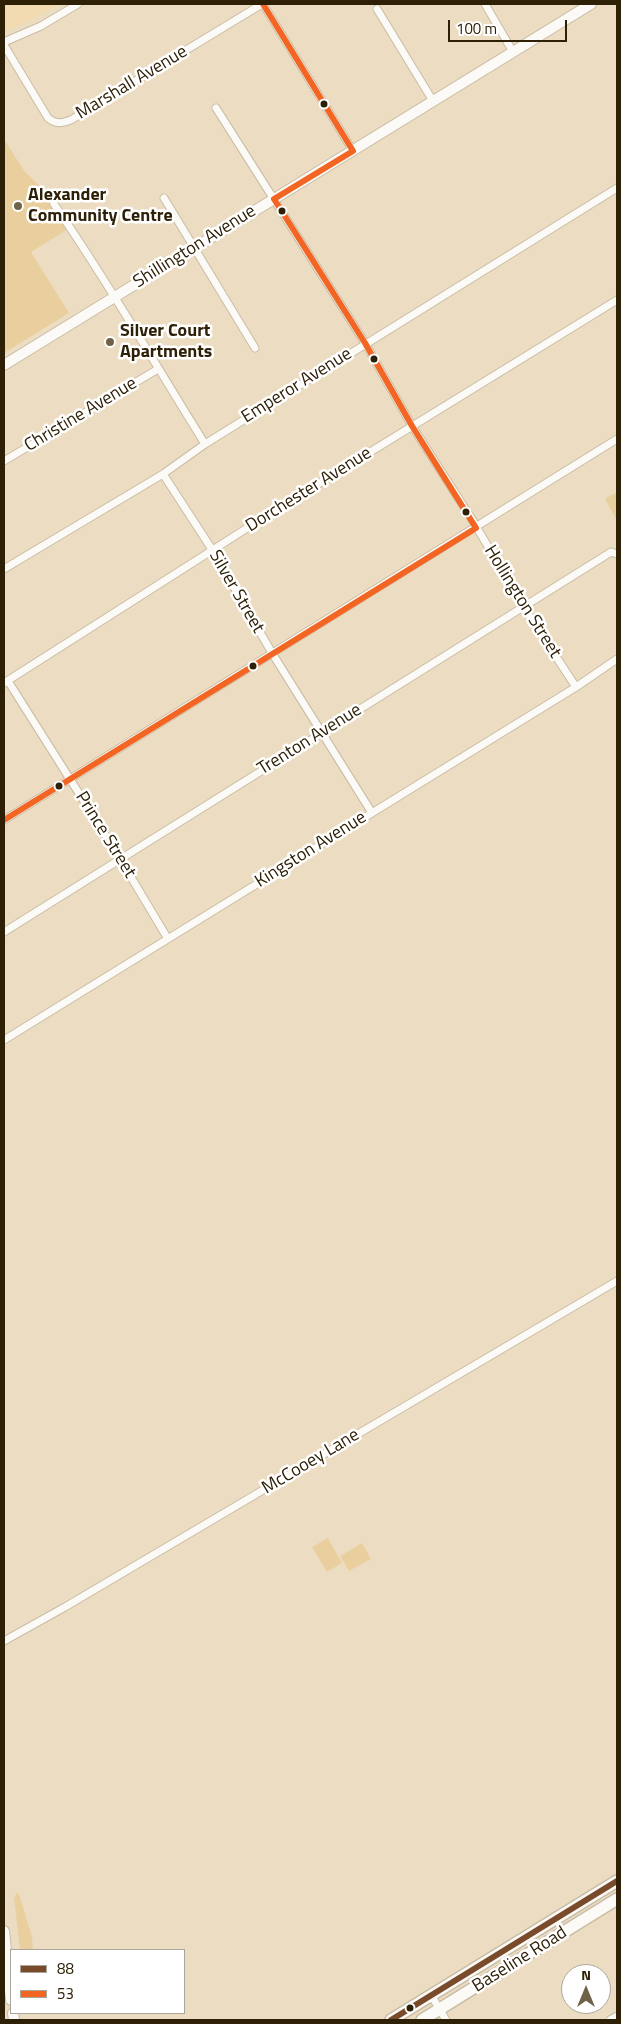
<!DOCTYPE html>
<html>
<head>
<meta charset="utf-8">
<style>
	body { margin:0 }
	#map { position:relative; width:621px; height:2024px; overflow:hidden; background:#ecddc2; font-family:"Titillium Web",sans-serif }
	canvas { display:block }
	.frame { position:absolute; inset:0; border:5px solid #2d2007; pointer-events:none }
	.legend { position:absolute; left:10px; top:1949px; width:175px; height:65px; box-sizing:border-box; background:#fff; border:1px solid #aba69c; margin:0; padding:6px 9px; list-style:none; font-size:15px; color:#2d2007 }
	.legend li { display:flex; align-items:center; gap:10px; height:25px }
	.legend b { width:25px; border:1px solid #aba69c }
	.north { position:absolute; left:561px; top:1964px; width:50px; height:50px; box-sizing:border-box; background:#fff; border:1px solid #aba69c; border-radius:50%; rotate:0deg; font-size:14px; font-weight:700; line-height:20px; text-align:center; color:#2d2007 }
	.north::after { content:''; display:block; margin:auto; width:18px; height:22px; background:#706248; clip-path:polygon(50% 0,100% 100%,50% 72%,0 100%) }
	.scale { position:absolute; left:448px; top:20px; width:119px; height:22px; box-sizing:border-box; border:2px solid #2d2007; border-top:0; padding-left:6px; font-size:15px; line-height:18px; white-space:nowrap; color:#2d2007; -webkit-text-stroke:4px #fff; paint-order:stroke }
</style>
</head>
<body>
<div id="map">
<canvas width="621" height="2024"></canvas>
<div class="frame"></div>
<ul class="legend">
<li><b style="height:6px;background:#7a4b2a"></b>88</li>
<li><b style="height:6px;background:#f26522"></b>53</li>
</ul>
<div class="north">N</div>
<div class="scale">100 m</div>
</div>
<script>
const context = document.querySelector('canvas').getContext('2d');
context.lineJoin = 'round';
function fillPath(path, color) { context.fillStyle = color; context.fill(path, 'evenodd'); }
function stroke(path, color, width, dash) { context.strokeStyle = color; context.lineWidth = width; context.lineCap = dash ? 'butt' : 'round'; context.setLineDash(dash || []); context.stroke(path); }
function drawText(font, color, halo, rows, align = 'center') {
  context.font = font + ' "Titillium Web",sans-serif'; context.lineWidth = 5; context.setLineDash([]); context.textBaseline = 'middle'; context.strokeStyle = halo; context.fillStyle = color; for (const [text, x, y, turn = 0] of rows) {
    context.save(); context.translate(x, y); context.rotate((+turn || 0) * Math.PI / 180); context.textAlign = isNaN(turn) ? turn : align; if (halo) context.strokeText(text, 0, 0); context.fillText(text, 0, 0); context.restore();
  }
}
const built = new Path2D(`
	M 4,4 L 59,4 L 28,22 L 4,32 Z`);
const green = new Path2D(`
	M 4,139 L 25,172 L 54,199 L 70,228 L 31,252 L 69,313 L 4,353 Z
	M 617,492 L 617,521 L 605,499 Z
	M 328,1538 L 342,1563 L 327,1572 L 312,1547 Z
	M 362,1543 L 371,1559 L 349,1571 L 340,1556 Z
	M 17,1893 L 19,1894 L 32,1937 L 33,1950 L 20,1950 L 14,1898 Z`);
const street = new Path2D(`
	M 263,4 L 353,151
	M 485,4 L 513,52
	M 377,9 L 433,101
	M 4,42 L 41,26 L 78,4
	M 4,45 L 48,118 C 57,125 62,123 71,120 L 262,4
	M 216,108 L 365,343 L 412,426 L 473,521 L 524,608 L 576,687
	M 164,198 L 255,348
	M 54,204 C 108,282 155,364 205,444
	M 4,461 L 158,369
	M 163,474 L 213,551 L 272,653 L 372,813
	M 4,569 L 163,474 L 205,444 L 617,188
	M 8,681 L 116,852 L 168,939
	M 4,683 L 255,523 L 617,300
	M 4,820 L 617,439
	M 4,932 L 611,552 L 617,554
	M 4,1040 L 576,687 L 617,659
	M 4,1641 L 65,1607 L 617,1281
	M 431,1995 L 446,2020
	M 610,2020 L 617,2016`);
const secondary = new Path2D(`
	M 4,365 L 591,4
	M 4,1931 L 11,2000
	M 13,2013 L 14,2020`);
const primary = new Path2D(`
	M 391,2020 L 617,1881
	M 422,2020 L 617,1899`);
const bus1 = new Path2D(`
	M 391,2020 L 617,1881`);
const bus2 = new Path2D(`
	M 263,4 L 353,151
	M 274,199 L 365,343 L 412,426 L 476,528
	M 274,199 L 353,151
	M 4,820 L 476,528`);
const markers = [
	[324,104,4.5,"#2d2007"],
	[18,206,5,"#706248"],
	[282,211,4.5,"#2d2007"],
	[110,342,5,"#706248"],
	[374,359,4.5,"#2d2007"],
	[466,512,4.5,"#2d2007"],
	[253,666,4.5,"#2d2007"],
	[59,786,4.5,"#2d2007"],
	[410,2008,4.5,"#2d2007"]
];
const streetNames = [
	["Marshall Avenue",132,83,-31],
	["Shillington Avenue",195,247,-32],
	["Emperor Avenue",297,386,-32],
	["Christine Avenue",81,415,-31],
	["Dorchester Avenue",309,490,-32],
	["Silver Street",236,592,60],
	["Hollington Street",522,602,58],
	["Trenton Avenue",310,740,-32],
	["Prince Street",105,835,58],
	["Kingston Avenue",311,850,-32],
	["McCooey Lane",311,1462,-31],
	["Baseline Road",520,1960,-32]
];
const poiNames = [
	["Alexander",28,196],
	["Community Centre",28,217],
	["Silver Court",120,332],
	["Apartments",120,353]
];
fillPath(built, '#f3dbb1');
fillPath(green, '#eacf9e');
stroke(street, '#c9bca4', 9);
stroke(secondary, '#c9bca4', 12);
stroke(primary, '#c9bca4', 14);
stroke(street, '#fcfaf6', 7);
stroke(secondary, '#fcfaf6', 10);
stroke(primary, '#fcfaf6', 11);
stroke(bus1, '#7a4b2a', 6);
stroke(bus2, '#f26522', 6);
for (const [x, y, r, color] of markers) { const dot = new Path2D(); dot.arc(x, y, r, 0, 2 * Math.PI); context.fillStyle = color; context.fill(dot); stroke(dot, '#fff', 2); }
drawText('18px', '#2d2007', '#fff', streetNames);
drawText('bold 18px', '#2d2007', '#fff', poiNames, 'left');
</script>
</body>
</html>
